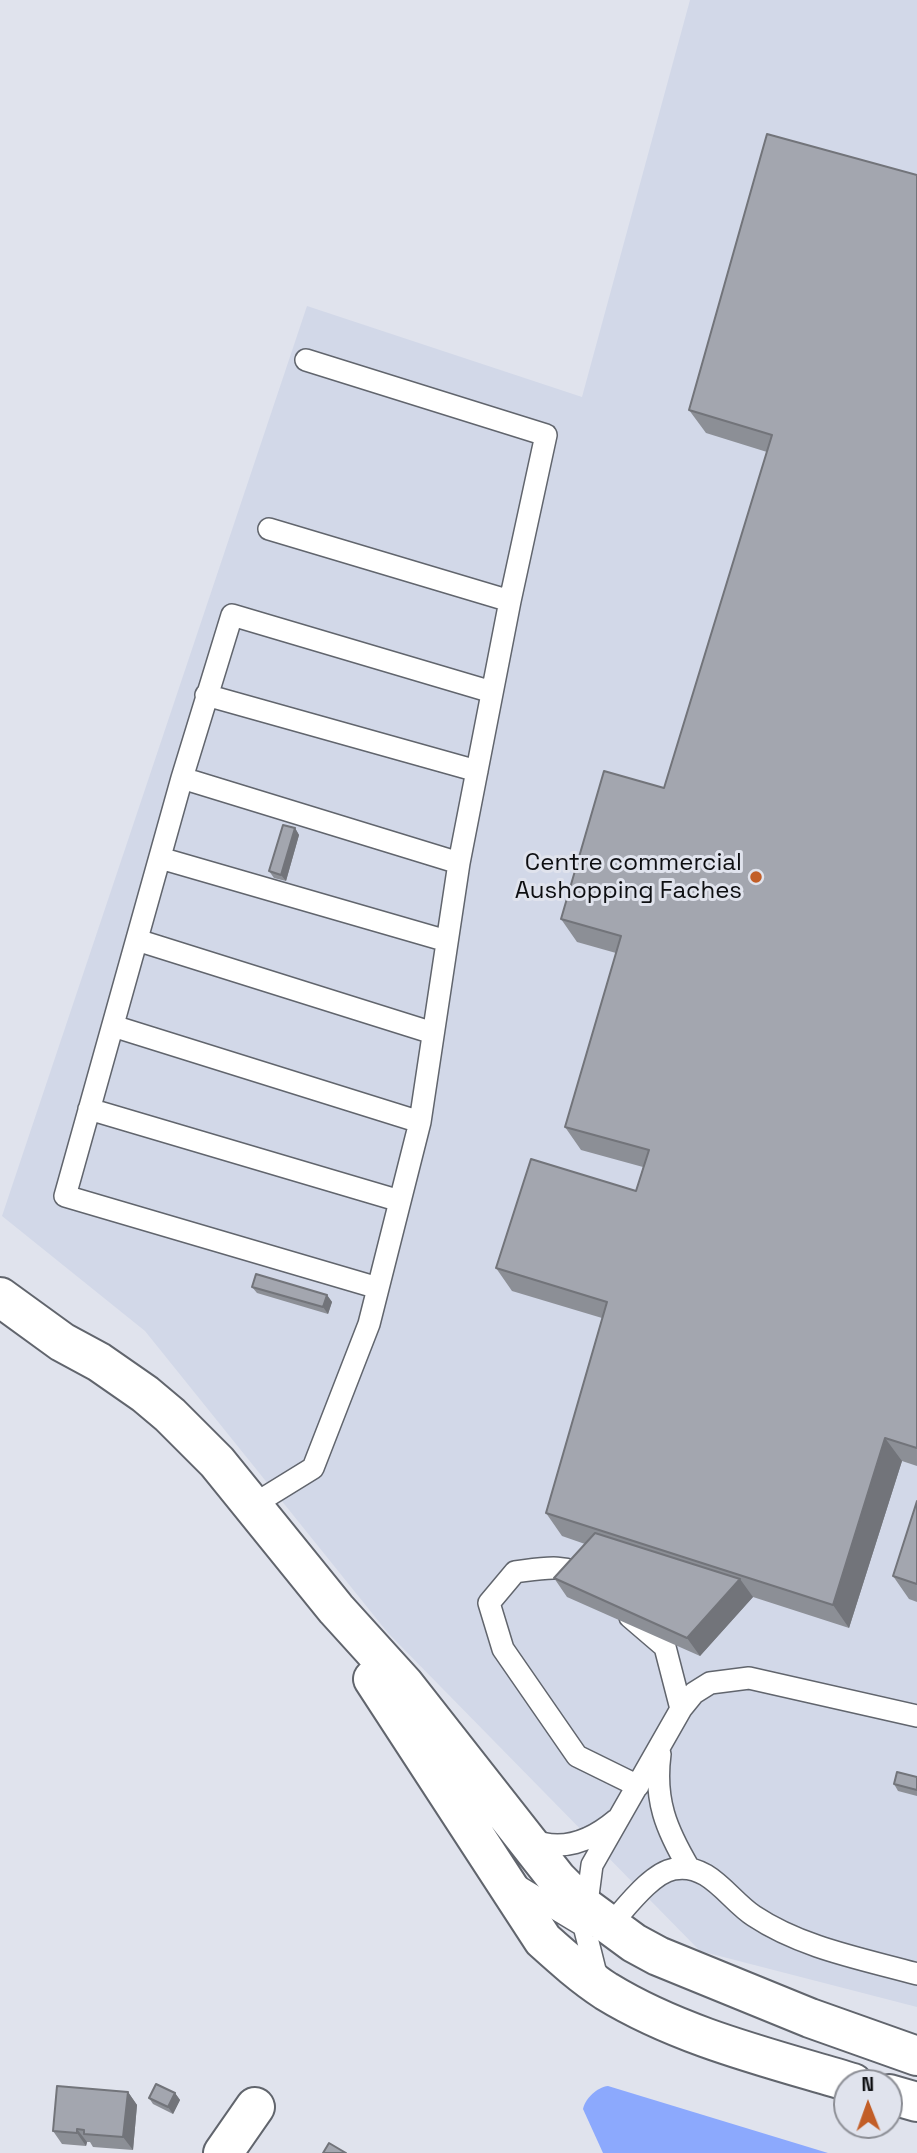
<!DOCTYPE html>
<html>
<head>
<meta charset="utf-8">
<style>
	body { margin:0 }
	#map { position:relative; width:917px; height:2153px; overflow:hidden; background:#e0e3ed; font-family:"Space Grotesk",sans-serif }
	canvas { display:block }
	.north { position:absolute; left:833px; top:2069px; width:70px; height:70px; box-sizing:border-box; background:#e0e3ed; border:2px solid #8c8e95; border-radius:50%; rotate:359deg; font-size:19px; font-weight:700; line-height:28px; text-align:center; color:#0d0e11 }
	.north::after { content:''; display:block; margin:auto; width:24px; height:32px; background:#c25e27; clip-path:polygon(50% 0,100% 100%,50% 72%,0 100%) }
</style>
</head>
<body>
<div id="map">
<canvas width="917" height="2153"></canvas>
<div class="north">N</div>
</div>
<script>
const context = document.querySelector('canvas').getContext('2d');
context.lineJoin = 'round';
function fillPath(path, color) { context.fillStyle = color; context.fill(path, 'evenodd'); }
function stroke(path, color, width, dash) { context.strokeStyle = color; context.lineWidth = width; context.lineCap = dash ? 'butt' : 'round'; context.setLineDash(dash || []); context.stroke(path); }
function drawText(font, color, halo, rows, align = 'center') {
  context.font = font + ' "Space Grotesk",sans-serif'; context.lineWidth = 6; context.setLineDash([]); context.textBaseline = 'middle'; context.strokeStyle = halo; context.fillStyle = color; for (const [text, x, y, turn = 0] of rows) {
    context.save(); context.translate(x, y); context.rotate((+turn || 0) * Math.PI / 180); context.textAlign = isNaN(turn) ? turn : align; if (halo) context.strokeText(text, 0, 0); context.fillText(text, 0, 0); context.restore();
  }
}
const built = new Path2D(`
	M 690,0 L 917,0 L 917,2007 L 700,1951 L 388,1633 L 145,1331 L 2,1216 L 307,306 L 582,397 Z`);
const water = new Path2D(`
	M 608,2086 L 828,2153 L 603,2153 L 583,2109 C 585,2098 598,2087 608,2086 Z`);
const lane = new Path2D(`
	M 269,529 L 510,601
	M 206,695 L 477,771
	M 182,778 L 459,863
	M 160,858 L 447,941
	M 137,940 L 433,1033
	M 113,1026 L 420,1122
	M 89,1109 L 400,1201
	M 378,1288 L 65,1196 L 182,778 L 232,615 L 492,692
	M 253,1505 L 313,1468 L 369,1324 L 420,1122 L 459,863 L 510,601 L 546,435 L 306,360
	M 587,1579 C 567,1562 539,1569 515,1572 L 489,1603 L 503,1649 L 577,1756 L 638,1786
	M 630,1617 L 665,1647 L 681,1709
	M 660,1754 C 654,1800 666,1829 689,1868
	M 530,1839 C 561,1853 591,1841 616,1820
	M 516,1885 L 584,1926 L 610,1925 C 625,1909 651,1873 674,1869 C 709,1862 729,1900 754,1916 C 802,1948 863,1959 917,1974
	M 601,1982 L 595,1970 L 584,1926 L 592,1865 L 681,1709 L 694,1693 L 710,1683 L 749,1678 L 917,1716`);
const street = new Path2D(`
	M 223,2153 L 255,2107`);
const secondary = new Path2D(`
	M 0,1297 L 62,1342 L 99,1362 L 145,1394 L 170,1415 L 217,1462 L 336,1609 L 404,1684 L 557,1879 L 585,1907 L 634,1943 L 658,1956 L 810,2018 L 917,2056
	M 373,1679 L 543,1940 C 563,1958 583,1976 606,1991 C 681,2037 770,2058 853,2083
	M 889,2094 L 917,2102`);
const wall = new Path2D(`
	M 917,175 L 917,1466 L 902,1461 L 849,1628 L 753,1597 L 700,1656 L 567,1597 L 554,1578 L 585,1544 L 562,1536 L 546,1513 L 602,1318 L 512,1291 L 496,1268 L 636,1191 L 643,1167 L 581,1150 L 565,1127 L 616,953 L 577,942 L 561,919 L 664,788 L 767,452 L 706,433 L 689,410 Z
	M 295,828 L 299,835 L 286,881 L 274,878 L 269,871 Z
	M 252,1287 L 327,1295 L 332,1302 L 328,1314 L 257,1293 Z
	M 917,1501 L 917,1602 L 909,1599 L 893,1576 Z
	M 917,1777 L 917,1796 L 898,1791 L 894,1784 Z
	M 128,2092 L 137,2105 L 133,2150 L 93,2147 L 90,2142 L 87,2142 L 86,2146 L 62,2144 L 53,2131 Z
	M 175,2093 L 180,2100 L 173,2114 L 153,2104 L 149,2098 Z`);
const shadedWall = new Path2D(`
	M 295,828 L 299,835 L 286,881 L 281,875 Z
	M 327,1295 L 332,1302 L 328,1314 L 323,1307 Z
	M 885,1438 L 902,1461 L 849,1628 L 833,1605 Z
	M 740,1579 L 753,1597 L 700,1656 L 687,1638 Z
	M 128,2092 L 137,2105 L 133,2150 L 123,2137 Z
	M 175,2093 L 180,2100 L 173,2114 L 168,2107 Z
	M 77,2129 L 87,2142 L 86,2146 L 77,2133 Z`);
const building = new Path2D(`
	M 767,134 L 917,175 L 917,1448 L 885,1438 L 833,1605 L 546,1513 L 607,1302 L 496,1268 L 531,1159 L 636,1191 L 649,1150 L 565,1127 L 621,936 L 561,919 L 604,771 L 664,788 L 772,435 L 689,410 Z
	M 283,825 L 295,828 L 281,875 L 269,871 Z
	M 256,1274 L 327,1295 L 323,1307 L 252,1287 Z
	M 917,1501 L 917,1584 L 893,1576 Z
	M 595,1533 L 740,1579 L 687,1638 L 554,1578 Z
	M 897,1772 L 917,1777 L 917,1790 L 894,1784 Z
	M 156,2084 L 175,2093 L 168,2107 L 149,2098 Z
	M 57,2086 L 128,2092 L 123,2137 L 84,2134 L 84,2130 L 77,2129 L 77,2133 L 53,2131 Z
	M 329,2143 L 346,2153 L 323,2153 Z`);
const markers = [
	[756,877,7,"#c25e27"]
];
const poiNames = [
	["Centre commercial",742,863],
	["Aushopping Faches",742,891]
];
fillPath(built, '#d2d8e8');
fillPath(water, '#8ca9fd');
stroke(lane, '#61656d', 24);
stroke(street, '#61656d', 42);
stroke(secondary, '#61656d', 42);
stroke(lane, '#fff', 21);
stroke(street, '#fff', 38);
stroke(secondary, '#fff', 38);
fillPath(wall, '#8c8f96');
fillPath(shadedWall, '#72747a');
fillPath(building, '#a3a6af');
stroke(building, '#72747a', 2);
for (const [x, y, r, color] of markers) { const dot = new Path2D(); dot.arc(x, y, r, 0, 2 * Math.PI); context.fillStyle = color; context.fill(dot); stroke(dot, '#e0e3ed', 2.5); }
drawText('24px', '#0d0e11', '#e0e3ed', poiNames, 'right');
</script>
</body>
</html>
